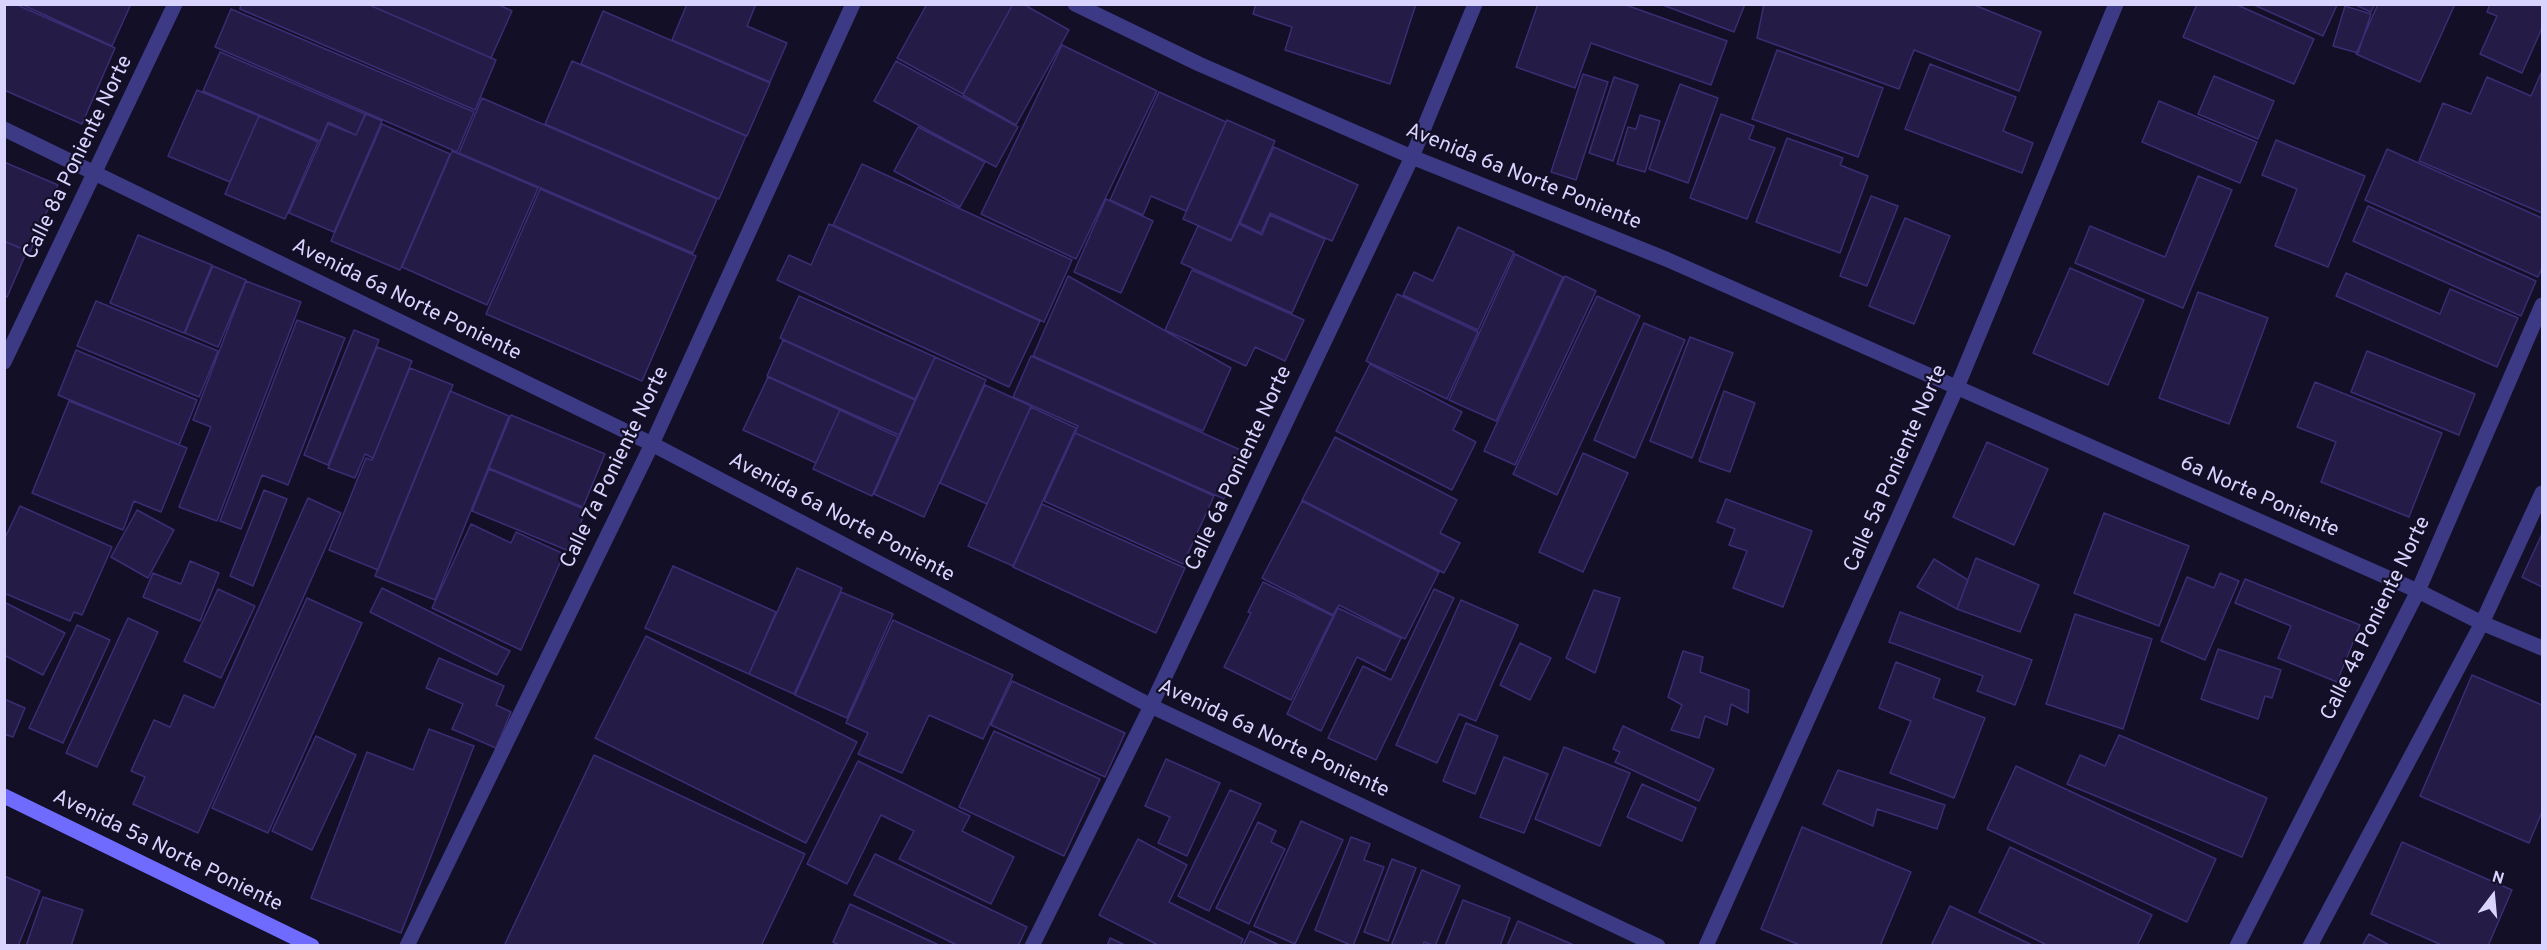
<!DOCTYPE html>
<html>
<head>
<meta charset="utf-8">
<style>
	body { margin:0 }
	#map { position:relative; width:2547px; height:950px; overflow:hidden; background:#130f26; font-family:Overpass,sans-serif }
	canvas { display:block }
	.frame { position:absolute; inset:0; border:6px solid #d9d4ff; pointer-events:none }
	.north { position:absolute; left:2463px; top:866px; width:60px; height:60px; -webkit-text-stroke:4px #130f26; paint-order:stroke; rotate:16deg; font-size:16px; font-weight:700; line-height:24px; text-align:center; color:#d9d4ff }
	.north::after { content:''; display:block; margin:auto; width:21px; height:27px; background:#d9d4ff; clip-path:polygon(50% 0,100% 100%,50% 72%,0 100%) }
</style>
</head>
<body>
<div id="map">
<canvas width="2547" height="950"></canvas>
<div class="frame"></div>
<div class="north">N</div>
</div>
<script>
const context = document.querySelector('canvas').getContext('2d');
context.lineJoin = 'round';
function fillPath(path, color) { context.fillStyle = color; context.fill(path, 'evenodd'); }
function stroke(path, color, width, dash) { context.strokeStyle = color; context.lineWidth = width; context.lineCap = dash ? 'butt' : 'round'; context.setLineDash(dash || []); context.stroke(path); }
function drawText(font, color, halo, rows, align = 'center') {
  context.font = font + ' Overpass,sans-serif'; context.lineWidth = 4.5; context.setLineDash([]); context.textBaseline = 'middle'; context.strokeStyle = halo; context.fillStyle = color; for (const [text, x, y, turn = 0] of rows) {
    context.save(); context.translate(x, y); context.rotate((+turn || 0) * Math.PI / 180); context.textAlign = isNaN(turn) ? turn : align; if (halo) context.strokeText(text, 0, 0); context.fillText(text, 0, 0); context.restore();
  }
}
const building = new Path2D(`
	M 5,4 L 15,4 L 115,48 L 82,124 L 4,90 Z
	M 21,4 L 131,4 L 112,46 Z
	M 241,4 L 367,4 L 496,60 L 475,110 L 240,9 Z
	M 367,4 L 497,4 L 512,11 L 491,58 Z
	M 687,4 L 756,4 L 747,26 L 787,43 L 770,82 L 672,40 Z
	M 927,4 L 1013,4 L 963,94 L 897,58 Z
	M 1013,4 L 1023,4 L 1069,30 L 1016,125 L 963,95 Z
	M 1256,4 L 1416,4 L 1390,84 L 1285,50 L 1292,27 L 1253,14 Z
	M 1538,4 L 1623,4 L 1727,41 L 1711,85 L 1591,43 L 1575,88 L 1516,67 Z
	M 1660,4 L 1745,4 L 1734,32 Z
	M 1764,4 L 1972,4 L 2041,32 L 2019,91 L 1914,50 L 1899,89 L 1757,38 Z
	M 2197,4 L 2235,4 L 2314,39 L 2294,84 L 2183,37 Z
	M 2252,4 L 2335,4 L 2337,5 L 2323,36 Z
	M 2353,4 L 2375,4 L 2371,12 Z
	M 2378,4 L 2455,4 L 2420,82 L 2356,54 Z
	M 2490,4 L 2542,4 L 2542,28 L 2522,73 L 2480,54 L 2497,16 L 2487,12 Z
	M 2345,6 L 2371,14 L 2358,53 L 2333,46 Z
	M 231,9 L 474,112 L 457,152 L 215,47 Z
	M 603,11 L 770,83 L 747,136 L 581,64 Z
	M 1062,45 L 1157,91 L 1076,259 L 981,214 Z
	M 1777,50 L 1883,88 L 1858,157 L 1752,119 Z
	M 220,52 L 365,114 L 356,135 L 328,122 L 320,141 L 203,91 Z
	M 572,61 L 746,136 L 719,199 L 545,124 Z
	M 896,61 L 1018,127 L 996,167 L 874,101 Z
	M 1930,64 L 2016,97 L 2003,131 L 2033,143 L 2022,173 L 1905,129 Z
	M 2541,73 L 2542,213 L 2419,161 L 2443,103 L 2471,114 L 2487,77 L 2531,96 Z
	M 1583,74 L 1608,82 L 1576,180 L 1551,172 Z
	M 2214,76 L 2274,101 L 2258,139 L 2198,114 Z
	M 1614,77 L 1638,85 L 1613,161 L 1589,153 Z
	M 1680,84 L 1718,98 L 1688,183 L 1649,169 Z
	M 197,90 L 259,116 L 230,182 L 168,156 Z
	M 1159,92 L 1226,122 L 1186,211 L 1151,196 L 1143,215 L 1110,200 Z
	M 482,98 L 717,199 L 693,253 L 459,153 Z
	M 2159,101 L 2257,142 L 2240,183 L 2142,142 Z
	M 366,114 L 382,121 L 334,232 L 289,213 L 328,124 L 356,135 Z
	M 1721,114 L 1754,126 L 1749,139 L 1775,148 L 1747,219 L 1690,198 Z
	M 1640,115 L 1660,121 L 1645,172 L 1617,164 L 1628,127 L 1636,129 Z
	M 259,116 L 318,142 L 285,219 L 225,194 Z
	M 1227,120 L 1275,141 L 1231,240 L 1183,219 Z
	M 382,124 L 450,154 L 400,270 L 331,241 Z
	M 918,127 L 985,162 L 960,207 L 894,171 Z
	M 1787,138 L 1843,158 L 1840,165 L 1868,176 L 1840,253 L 1756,222 Z
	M 2276,140 L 2365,176 L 2328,267 L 2275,246 L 2297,189 L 2262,175 Z
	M 1274,147 L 1358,185 L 1332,241 L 1270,213 L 1261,233 L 1240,223 Z
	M 2387,149 L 2542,218 L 2542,268 L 2538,277 L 2365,200 Z
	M 452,151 L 538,188 L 487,305 L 402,267 Z
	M 4,162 L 58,185 L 30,252 L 4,241 Z
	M 862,164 L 1072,260 L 1044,322 L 833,225 Z
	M 2198,176 L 2232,190 L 2183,308 L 2075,263 L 2090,226 L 2165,257 Z
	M 540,189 L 696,256 L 642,381 L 486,314 Z
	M 1871,196 L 1898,206 L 1867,286 L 1840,276 Z
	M 1106,199 L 1153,221 L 1121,293 L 1074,272 Z
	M 2368,206 L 2536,281 L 2521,316 L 2353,241 Z
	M 1270,215 L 1325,239 L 1292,313 L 1181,263 L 1198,226 L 1231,241 L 1239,224 L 1262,235 Z
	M 1905,218 L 1950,236 L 1914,324 L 1869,306 Z
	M 829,224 L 1040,321 L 1009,387 L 777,280 L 789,255 L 811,265 Z
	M 1458,227 L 1514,252 L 1478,330 L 1403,295 L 1414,272 L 1433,281 Z
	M 138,235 L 212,265 L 184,333 L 110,303 Z
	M 4,241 L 27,251 L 7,297 L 4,296 Z
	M 1515,254 L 1563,277 L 1496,421 L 1449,400 Z
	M 213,266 L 246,280 L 218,347 L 185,333 Z
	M 2070,268 L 2144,300 L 2108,385 L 2033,353 Z
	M 1192,270 L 1304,320 L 1285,361 L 1255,347 L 1246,366 L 1165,330 Z
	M 2346,273 L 2440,314 L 2450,289 L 2518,318 L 2497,367 L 2336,296 Z
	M 1068,276 L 1231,368 L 1203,431 L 1033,356 Z
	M 1565,276 L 1596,291 L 1515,465 L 1484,451 Z
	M 246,281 L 301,302 L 217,521 L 179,507 L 211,427 L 193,420 Z
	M 2198,292 L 2268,318 L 2229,424 L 2159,398 Z
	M 1397,294 L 1478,332 L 1447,399 L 1366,361 Z
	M 799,296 L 935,357 L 915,399 L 780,338 Z
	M 1597,296 L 1640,316 L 1557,495 L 1513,474 Z
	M 96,301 L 218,351 L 199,397 L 77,346 Z
	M 297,320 L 345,338 L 288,485 L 262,475 L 241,529 L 220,521 Z
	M 1644,323 L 1685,340 L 1635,458 L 1594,440 Z
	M 354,330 L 379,340 L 328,465 L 304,455 Z
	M 1690,337 L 1733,353 L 1692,458 L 1650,441 Z
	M 783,340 L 915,400 L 899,435 L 767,376 Z
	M 377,347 L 412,361 L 373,458 L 365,454 L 355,478 L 328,468 Z
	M 76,350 L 197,400 L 179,445 L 58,395 Z
	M 2367,351 L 2475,394 L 2459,435 L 2351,392 Z
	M 1031,356 L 1245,452 L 1224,499 L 1075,433 L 1078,426 L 1013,397 Z
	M 935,357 L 986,380 L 924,517 L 874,494 Z
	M 1370,364 L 1462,412 L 1453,430 L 1476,442 L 1452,490 L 1336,431 Z
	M 410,368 L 453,385 L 378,570 L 329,550 L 366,458 L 372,460 Z
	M 768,377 L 840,410 L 816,463 L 743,430 Z
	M 2315,382 L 2442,433 L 2409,517 L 2321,482 L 2336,442 L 2297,427 Z
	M 985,385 L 1031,406 L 987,504 L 940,483 Z
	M 450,391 L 509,416 L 435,600 L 375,576 Z
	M 1724,391 L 1755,403 L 1730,472 L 1699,461 Z
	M 69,401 L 187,448 L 161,512 L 134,501 L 123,530 L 32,493 Z
	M 1031,407 L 1076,428 L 1013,566 L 968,546 Z
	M 840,410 L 898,437 L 872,496 L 813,469 Z
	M 511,415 L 605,454 L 583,507 L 489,468 Z
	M 1075,433 L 1214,496 L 1183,564 L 1044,501 Z
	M 1335,437 L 1457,500 L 1440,533 L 1460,543 L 1444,573 L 1302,500 Z
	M 1987,442 L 2048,469 L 2014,545 L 1953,517 Z
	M 1583,453 L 1628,473 L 1583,572 L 1539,552 Z
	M 489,469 L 586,510 L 569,551 L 472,511 Z
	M 264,490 L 287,499 L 253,586 L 230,576 Z
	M 308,498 L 341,513 L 198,833 L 133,804 L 145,777 L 131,771 L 154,720 L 170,727 L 184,695 L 214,708 Z
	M 1726,499 L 1812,531 L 1783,607 L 1733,588 L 1747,551 L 1729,545 L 1735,529 L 1717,522 Z
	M 1302,501 L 1439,572 L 1405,639 L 1339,605 L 1333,615 L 1262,578 Z
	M 1042,504 L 1185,568 L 1156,633 L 1013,567 Z
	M 20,506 L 112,547 L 82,615 L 74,612 L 70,621 L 4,593 L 4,540 Z
	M 137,510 L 174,530 L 148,578 L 111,557 Z
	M 2104,513 L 2189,546 L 2159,626 L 2074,593 Z
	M 471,524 L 511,543 L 516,532 L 564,554 L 521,650 L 432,608 Z
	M 2542,534 L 2542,587 L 2522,577 Z
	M 1976,558 L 2039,585 L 2020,632 L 1957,609 Z
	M 1934,559 L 1968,580 L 1957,609 L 1917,587 Z
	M 190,561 L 219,573 L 200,621 L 143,597 L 153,573 L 181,584 Z
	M 673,566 L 776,612 L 749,674 L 645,628 Z
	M 797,568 L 842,588 L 794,694 L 749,674 Z
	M 2220,573 L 2239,581 L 2205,660 L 2161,641 L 2187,577 L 2214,588 Z
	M 2245,579 L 2360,625 L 2337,682 L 2278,658 L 2291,626 L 2235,603 Z
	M 1263,582 L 1333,616 L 1291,700 L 1224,667 L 1251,613 L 1248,612 Z
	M 382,588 L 510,651 L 497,675 L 370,612 Z
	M 218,589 L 255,606 L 221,678 L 184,661 Z
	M 1434,589 L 1454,598 L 1376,760 L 1328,738 L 1363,666 L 1391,680 Z
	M 1594,590 L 1620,598 L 1595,673 L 1566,658 Z
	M 841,592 L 893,614 L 847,718 L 795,695 Z
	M 307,598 L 362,623 L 268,833 L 212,808 Z
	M 1461,600 L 1518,625 L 1476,721 L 1459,714 L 1437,763 L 1396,745 Z
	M 4,602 L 65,633 L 43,675 L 4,655 Z
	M 1338,608 L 1401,638 L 1385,671 L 1357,657 L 1321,731 L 1287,714 Z
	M 1900,612 L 2032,660 L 2015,705 L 1977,691 L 1983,676 L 1889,642 Z
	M 2075,614 L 2152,639 L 2123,729 L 2046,704 Z
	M 128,618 L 158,632 L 97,767 L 66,753 Z
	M 893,620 L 1013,675 L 983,739 L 929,715 L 902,773 L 858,754 L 868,733 L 846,723 Z
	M 77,625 L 110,640 L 63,743 L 29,728 Z
	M 646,636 L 857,742 L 806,843 L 595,738 Z
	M 1520,643 L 1551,658 L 1530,700 L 1500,685 Z
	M 2218,649 L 2281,670 L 2272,698 L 2265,696 L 2258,719 L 2201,699 Z
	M 1683,651 L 1703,657 L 1700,672 L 1749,690 L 1748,713 L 1731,704 L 1727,725 L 1705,716 L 1699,738 L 1671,730 L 1682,705 L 1668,697 Z
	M 439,658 L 504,686 L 496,705 L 511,712 L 496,748 L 452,729 L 463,704 L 426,688 Z
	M 1896,662 L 1940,679 L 1933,698 L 1985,718 L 1954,798 L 1890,773 L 1911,721 L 1879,708 Z
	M 2472,675 L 2542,705 L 2542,812 L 2529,843 L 2420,796 Z
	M 1012,681 L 1125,733 L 1105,777 L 991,725 Z
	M 4,699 L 25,708 L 13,737 L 4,734 Z
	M 1466,723 L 1498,736 L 1475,794 L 1443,781 Z
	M 1623,726 L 1714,769 L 1699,801 L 1615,762 L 1620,752 L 1613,749 Z
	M 429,729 L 474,746 L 401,933 L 311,898 L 367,752 L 413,770 Z
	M 994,731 L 1100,779 L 1064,856 L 959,807 Z
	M 2119,735 L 2267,798 L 2242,857 L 2067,784 L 2080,755 L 2105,766 Z
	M 316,736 L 356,755 L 312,850 L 272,831 Z
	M 1564,747 L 1630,773 L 1600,846 L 1535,819 Z
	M 594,755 L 805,854 L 761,946 L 504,946 Z
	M 1504,757 L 1548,774 L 1524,833 L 1480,817 Z
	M 1166,759 L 1220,783 L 1187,856 L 1158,843 L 1170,817 L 1145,806 Z
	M 858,761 L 970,816 L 962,831 L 1014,857 L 991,904 L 899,859 L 914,831 L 881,815 L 847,884 L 807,864 Z
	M 2016,766 L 2216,859 L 2187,922 L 1987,829 Z
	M 1838,770 L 1945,805 L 1937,829 L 1877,809 L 1873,826 L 1823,804 Z
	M 1642,784 L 1696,808 L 1682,841 L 1627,817 Z
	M 1230,790 L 1261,804 L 1209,911 L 1178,896 Z
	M 1301,821 L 1343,840 L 1295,944 L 1254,926 Z
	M 1258,822 L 1276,831 L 1271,842 L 1285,849 L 1249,924 L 1216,908 Z
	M 1802,827 L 1911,872 L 1880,946 L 1802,946 L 1761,929 Z
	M 1351,837 L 1370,844 L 1364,860 L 1384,867 L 1353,946 L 1315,930 Z
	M 1138,839 L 1187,865 L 1169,902 L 1243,939 L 1240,946 L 1160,946 L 1099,915 Z
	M 2402,842 L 2512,890 L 2488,946 L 2444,946 L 2371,914 Z
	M 2010,847 L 2152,915 L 2137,946 L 2049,946 L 1979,912 Z
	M 875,854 L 1027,927 L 1018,946 L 959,946 L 854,895 Z
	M 1392,859 L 1416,868 L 1388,941 L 1364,932 Z
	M 1422,870 L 1460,886 L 1435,946 L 1424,942 L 1423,946 L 1391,946 Z
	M 4,876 L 40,891 L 18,946 L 4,946 Z
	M 43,897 L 83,910 L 71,946 L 26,946 Z
	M 1463,900 L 1510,918 L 1500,946 L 1445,946 Z
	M 850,904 L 941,946 L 841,946 L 833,942 Z
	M 1950,906 L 2032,945 L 1931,946 Z
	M 1518,921 L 1576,946 L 1507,946 Z
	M 1250,931 L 1281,946 L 1243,946 Z
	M 2369,934 L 2391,946 L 2362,946 Z
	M 1110,938 L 1127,946 L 1107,946 Z`);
const street = new Path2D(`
	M 1075,4 L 1199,64 L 1412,157 L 1666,259 L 2418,591 L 2482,623 L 2542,648
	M 4,129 L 652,444 L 1151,706 L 1658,946
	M 4,362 L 175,4
	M 407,946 L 652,444 L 853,4
	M 1032,946 L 1151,706 L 1412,157 L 1475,4
	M 1706,946 L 1957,387 L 2116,4
	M 2237,946 L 2418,591 L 2542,305
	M 2310,946 L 2482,623 L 2542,493`);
const secondary = new Path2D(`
	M 4,796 L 312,946`);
const streetNames = [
	["Calle 8a Poniente Norte",79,158,-64],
	["Avenida 6a Norte Poniente",1523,178,22],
	["Avenida 6a Norte Poniente",406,301,26],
	["Calle 7a Poniente Norte",616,468,-64],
	["Calle 6a Poniente Norte",1240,469,-65],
	["Calle 5a Poniente Norte",1897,469,-66],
	["6a Norte Poniente",2259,498,24],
	["Avenida 6a Norte Poniente",841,519,28],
	["Calle 4a Poniente Norte",2377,619,-64],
	["Avenida 6a Norte Poniente",1273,740,25],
	["Avenida 5a Norte Poniente",167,852,26]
];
fillPath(building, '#241b47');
stroke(building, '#3b2d73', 1.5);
stroke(street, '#3d3a85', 15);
stroke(secondary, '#6f6bff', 15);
drawText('21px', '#d9d4ff', '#130f26', streetNames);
</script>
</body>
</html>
